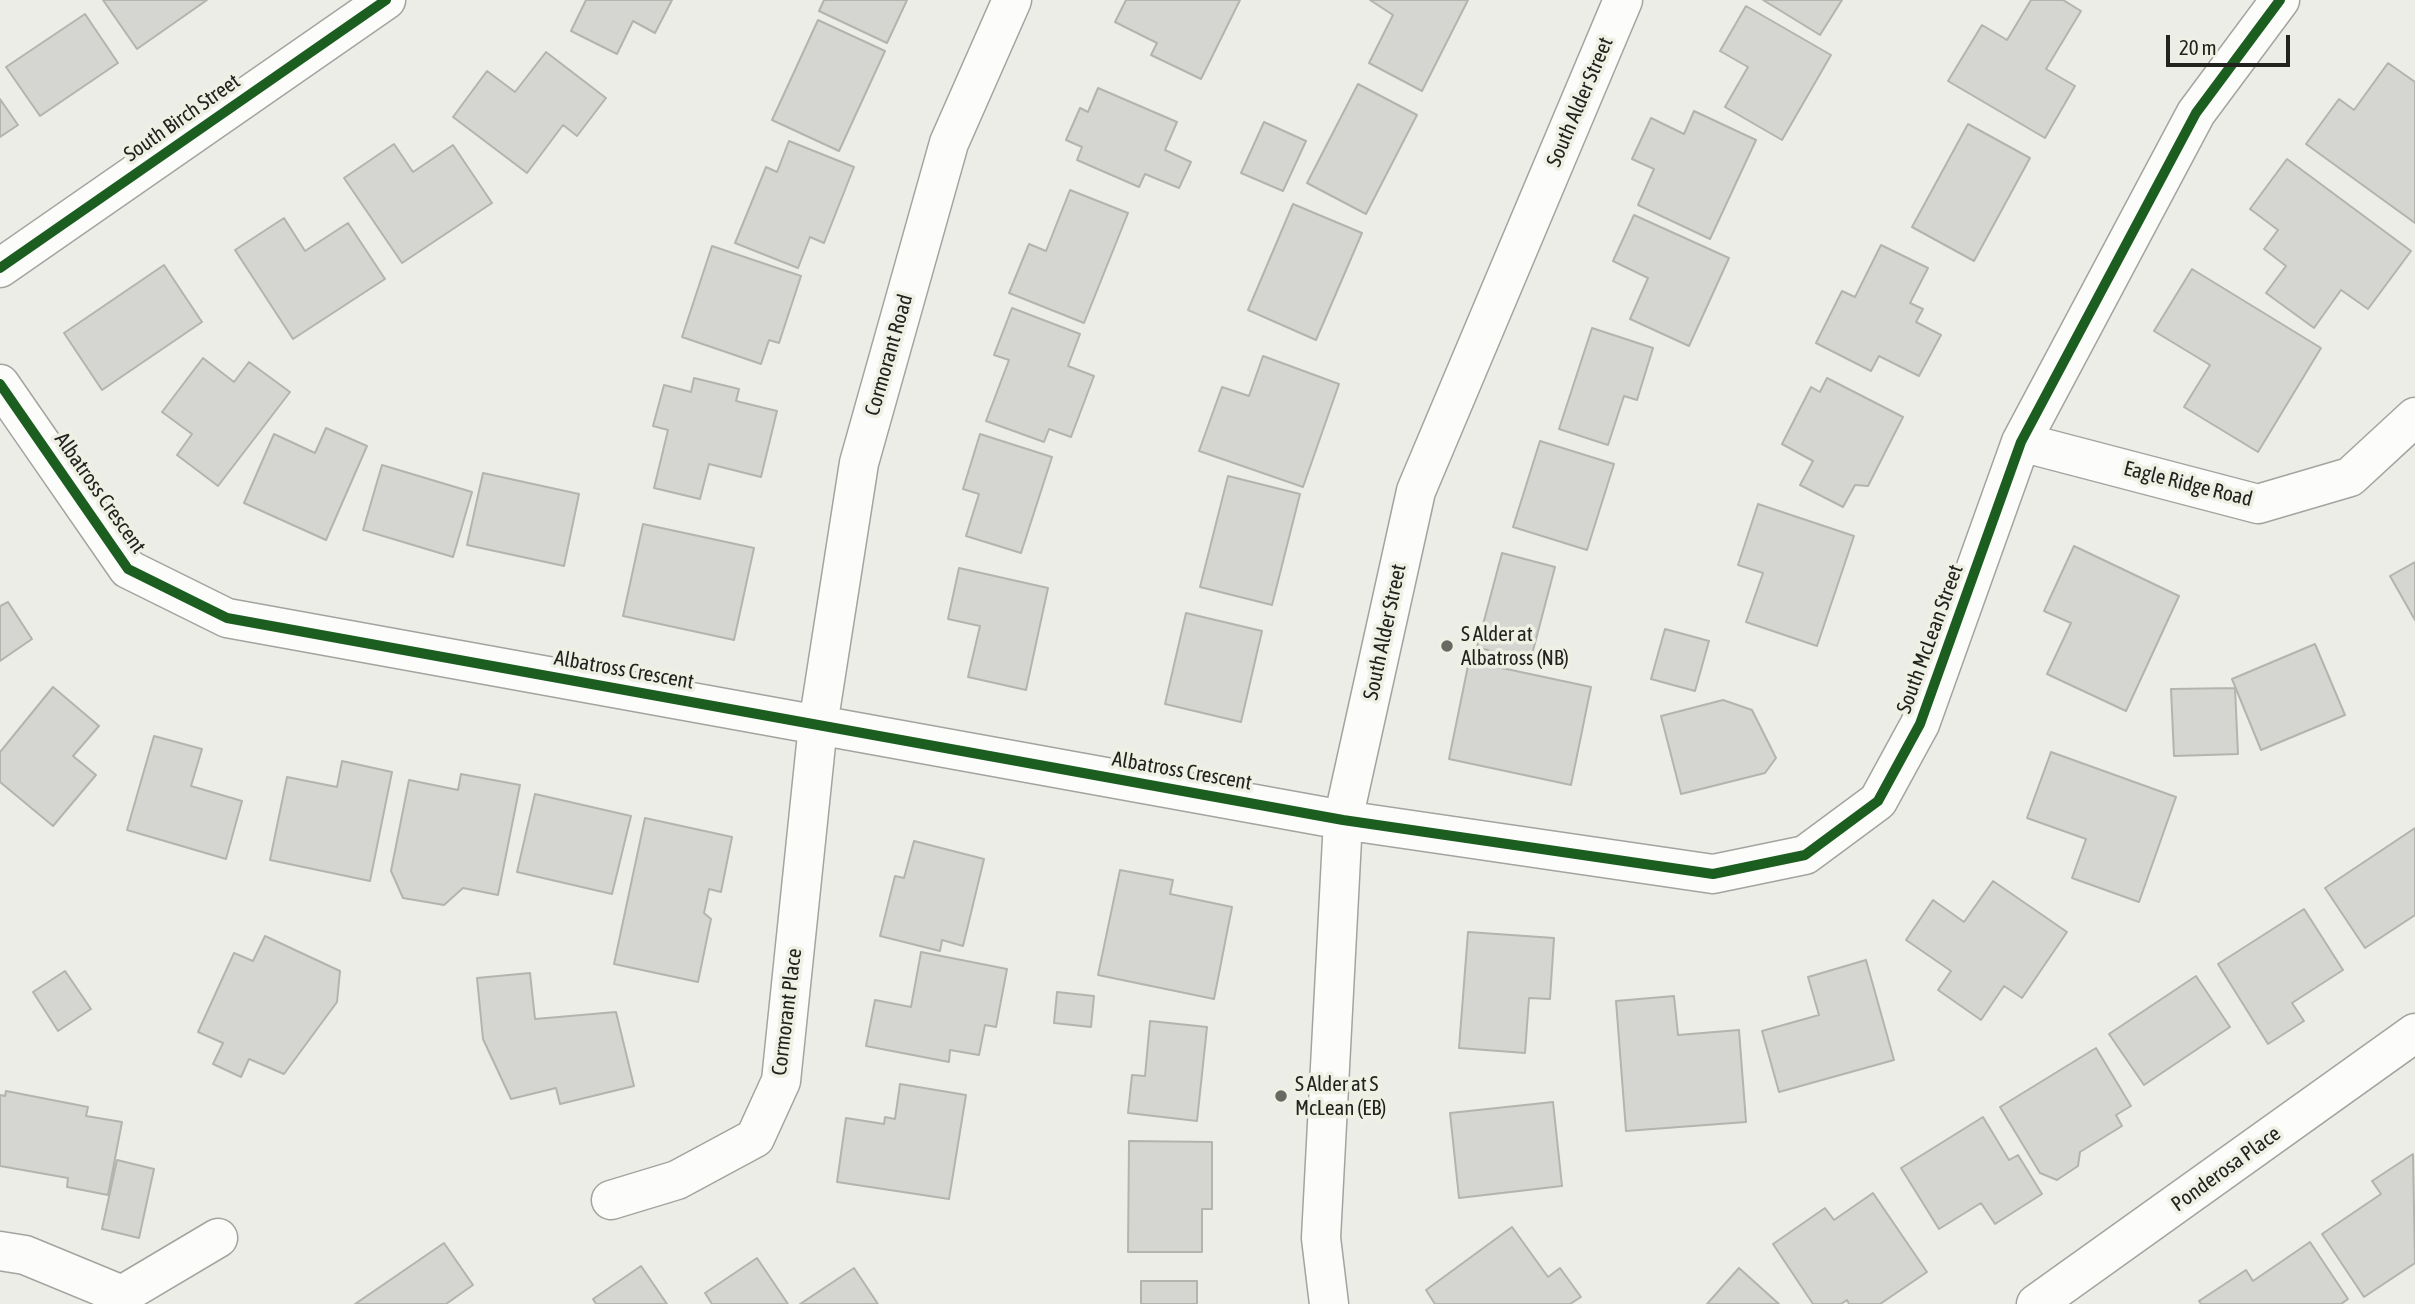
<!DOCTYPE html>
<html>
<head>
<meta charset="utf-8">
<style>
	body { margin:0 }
	#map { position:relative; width:2415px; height:1304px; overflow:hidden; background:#edede7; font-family:"Asap Condensed",sans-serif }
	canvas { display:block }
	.scale { position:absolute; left:2166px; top:35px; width:124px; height:32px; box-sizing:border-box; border:4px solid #22221e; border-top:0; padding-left:9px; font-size:21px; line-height:24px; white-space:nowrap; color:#22221e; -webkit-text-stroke:5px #eff0e4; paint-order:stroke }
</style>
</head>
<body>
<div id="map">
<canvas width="2415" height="1304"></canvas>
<div class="scale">20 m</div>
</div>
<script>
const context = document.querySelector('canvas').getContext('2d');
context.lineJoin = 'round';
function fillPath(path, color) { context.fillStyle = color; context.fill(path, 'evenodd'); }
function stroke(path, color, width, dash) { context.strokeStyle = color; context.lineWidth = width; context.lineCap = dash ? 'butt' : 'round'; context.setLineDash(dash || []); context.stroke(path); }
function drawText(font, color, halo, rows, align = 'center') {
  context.font = font + ' "Asap Condensed",sans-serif'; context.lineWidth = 7; context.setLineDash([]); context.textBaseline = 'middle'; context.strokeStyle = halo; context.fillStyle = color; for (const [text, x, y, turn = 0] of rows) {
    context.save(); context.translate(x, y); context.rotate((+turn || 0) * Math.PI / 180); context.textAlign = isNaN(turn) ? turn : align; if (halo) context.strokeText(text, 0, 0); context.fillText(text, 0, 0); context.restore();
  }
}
const building = new Path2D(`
	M 103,0 L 207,0 L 137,49 Z
	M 586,0 L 672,0 L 655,33 L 633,21 L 617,54 L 571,31 Z
	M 824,0 L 907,0 L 887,43 L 819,11 Z
	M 1126,0 L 1240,0 L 1201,79 L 1151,55 L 1157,43 L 1115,22 Z
	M 1370,0 L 1468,0 L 1422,91 L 1369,63 L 1393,15 Z
	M 1763,0 L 1842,0 L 1820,35 Z
	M 2031,0 L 2063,0 L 2081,11 L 2046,69 L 2075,86 L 2045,138 L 1948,81 L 1982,25 L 2007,40 Z
	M 1746,6 L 1831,55 L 1782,140 L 1725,107 L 1748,67 L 1720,51 Z
	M 85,14 L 118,63 L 40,116 L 6,67 Z
	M 818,20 L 885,51 L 839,151 L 772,120 Z
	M 546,52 L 606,98 L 577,136 L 563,125 L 527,173 L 453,117 L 487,71 L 515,92 Z
	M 2388,63 L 2415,82 L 2415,223 L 2306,144 L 2339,99 L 2354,110 Z
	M 1358,84 L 1417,115 L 1366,214 L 1307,183 Z
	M 1098,88 L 1177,122 L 1165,150 L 1191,162 L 1179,188 L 1145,174 L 1139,187 L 1077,160 L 1082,147 L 1066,140 L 1080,108 L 1088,112 Z
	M 0,99 L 18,125 L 0,137 Z
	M 1694,111 L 1756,140 L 1710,239 L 1638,205 L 1654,169 L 1632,159 L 1651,118 L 1684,134 Z
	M 1264,122 L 1306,141 L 1283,191 L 1241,173 Z
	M 1968,124 L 2030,158 L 1974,261 L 1912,227 Z
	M 789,141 L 854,167 L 824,243 L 810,237 L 798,268 L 735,243 L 766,167 L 777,172 Z
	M 394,144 L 413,172 L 453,145 L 492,203 L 402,263 L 344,178 Z
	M 2287,159 L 2411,251 L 2368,309 L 2341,290 L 2314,328 L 2266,293 L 2286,266 L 2264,249 L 2278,230 L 2250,209 Z
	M 1070,190 L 1128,213 L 1084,323 L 1009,293 L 1029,244 L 1046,251 Z
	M 1293,204 L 1362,233 L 1316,340 L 1248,310 Z
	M 1634,215 L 1729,258 L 1689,346 L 1630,319 L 1648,278 L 1613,261 Z
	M 284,218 L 305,251 L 348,223 L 385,279 L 293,339 L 235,250 Z
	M 1881,245 L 1928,268 L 1910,303 L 1923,309 L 1916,322 L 1941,335 L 1919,376 L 1879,356 L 1871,371 L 1816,343 L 1842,291 L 1855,297 Z
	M 712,246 L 801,276 L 779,343 L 769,340 L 761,364 L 682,337 Z
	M 164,265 L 202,322 L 102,390 L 64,333 Z
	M 2192,269 L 2321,348 L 2258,452 L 2184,407 L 2210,365 L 2154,331 Z
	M 1012,308 L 1080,334 L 1068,366 L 1094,376 L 1071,437 L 1049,429 L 1044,442 L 986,421 L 1009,360 L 994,355 Z
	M 1592,328 L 1653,348 L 1637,400 L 1624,396 L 1608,445 L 1559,429 Z
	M 1263,356 L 1339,384 L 1303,487 L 1199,451 L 1222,387 L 1249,396 Z
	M 203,358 L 234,382 L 249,362 L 290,392 L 218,486 L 177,455 L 192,434 L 162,412 Z
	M 694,378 L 739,389 L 736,401 L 777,411 L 761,477 L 709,464 L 700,499 L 654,488 L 668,430 L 653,426 L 664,385 L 691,392 Z
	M 1827,378 L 1903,417 L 1868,486 L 1855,485 L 1843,507 L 1800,485 L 1813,461 L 1782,444 L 1811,387 L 1820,392 Z
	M 326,428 L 367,446 L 326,540 L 244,503 L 274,434 L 315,453 Z
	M 980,434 L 1052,457 L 1021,553 L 966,536 L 979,494 L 963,489 Z
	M 1540,441 L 1614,464 L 1587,550 L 1513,527 Z
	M 382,465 L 472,492 L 453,557 L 363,530 Z
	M 483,473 L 579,494 L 564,566 L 467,545 Z
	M 1228,476 L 1300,494 L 1272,605 L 1200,587 Z
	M 1758,504 L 1854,536 L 1817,646 L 1746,622 L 1763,573 L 1738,565 Z
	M 643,524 L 754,548 L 734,640 L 623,616 Z
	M 2074,546 L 2179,596 L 2126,711 L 2047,674 L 2071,623 L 2044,611 Z
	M 1502,553 L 1555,567 L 1530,662 L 1477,647 Z
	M 2415,562 L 2415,620 L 2390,576 Z
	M 959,568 L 1048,588 L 1026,690 L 968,677 L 980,626 L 948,619 Z
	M 8,602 L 32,639 L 0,661 L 0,606 Z
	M 1186,613 L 1262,631 L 1241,722 L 1165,704 Z
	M 1665,629 L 1709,641 L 1695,691 L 1651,679 Z
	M 2315,644 L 2345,715 L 2261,750 L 2232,679 Z
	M 1469,661 L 1591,687 L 1571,785 L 1449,759 Z
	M 53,687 L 99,726 L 73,756 L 96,775 L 53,826 L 0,782 L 0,752 Z
	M 2235,688 L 2238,754 L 2174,756 L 2171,689 Z
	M 1723,700 L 1752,710 L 1776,758 L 1765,773 L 1681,794 L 1661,716 Z
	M 154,736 L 202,749 L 191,786 L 242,801 L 226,859 L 127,830 Z
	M 2051,752 L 2176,797 L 2139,902 L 2072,878 L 2086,839 L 2027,818 Z
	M 342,761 L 392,772 L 370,881 L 270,860 L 287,777 L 337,787 Z
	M 461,774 L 520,785 L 498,895 L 463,888 L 444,905 L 403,898 L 391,871 L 409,780 L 458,790 Z
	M 535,794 L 631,816 L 612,894 L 517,872 Z
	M 645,818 L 732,837 L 721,892 L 709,889 L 704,913 L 711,919 L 698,982 L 614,964 Z
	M 2415,828 L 2415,915 L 2365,948 L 2325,888 Z
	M 914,841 L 984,859 L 963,946 L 942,940 L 940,951 L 880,936 L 895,876 L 904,878 Z
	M 1120,870 L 1173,880 L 1170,894 L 1232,907 L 1214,999 L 1098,975 Z
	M 1993,881 L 2067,932 L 2022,998 L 2004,986 L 1981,1020 L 1938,990 L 1951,971 L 1906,940 L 1933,900 L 1964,922 Z
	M 2304,909 L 2343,970 L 2292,1003 L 2304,1021 L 2268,1044 L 2218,964 Z
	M 1468,932 L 1554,938 L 1550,999 L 1529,998 L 1525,1053 L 1459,1048 Z
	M 265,936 L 340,971 L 337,1002 L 284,1074 L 249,1059 L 241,1077 L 213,1064 L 223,1043 L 198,1032 L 234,953 L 253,961 Z
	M 921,952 L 1007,969 L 996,1027 L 985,1025 L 979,1055 L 950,1050 L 949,1062 L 866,1046 L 875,1000 L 911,1007 Z
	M 1866,960 L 1894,1060 L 1779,1092 L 1762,1031 L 1819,1015 L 1808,977 Z
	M 65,971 L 91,1009 L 58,1031 L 33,992 Z
	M 530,973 L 535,1019 L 616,1012 L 634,1086 L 560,1104 L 556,1088 L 511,1099 L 483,1039 L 477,978 Z
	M 2196,976 L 2230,1027 L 2144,1085 L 2109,1034 Z
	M 1057,992 L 1094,996 L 1091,1027 L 1054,1023 Z
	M 1674,996 L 1678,1035 L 1739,1030 L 1746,1122 L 1626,1131 L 1616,1001 Z
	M 1150,1021 L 1207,1027 L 1197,1121 L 1128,1113 L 1132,1075 L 1145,1076 Z
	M 2096,1048 L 2131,1106 L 2116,1115 L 2122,1126 L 2080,1152 L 2078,1166 L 2057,1180 L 2040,1173 L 2000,1107 Z
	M 900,1084 L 966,1095 L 949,1199 L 837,1182 L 846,1118 L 884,1124 L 885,1117 L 895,1119 Z
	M 6,1091 L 88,1107 L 86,1116 L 122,1122 L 108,1195 L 67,1187 L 68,1178 L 0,1166 L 0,1095 L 5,1096 Z
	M 1553,1102 L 1562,1186 L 1459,1198 L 1450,1113 Z
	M 1983,1117 L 2009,1160 L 2018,1155 L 2042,1194 L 1995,1224 L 1981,1203 L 1939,1229 L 1901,1168 Z
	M 1129,1141 L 1212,1142 L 1212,1209 L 1202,1209 L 1202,1252 L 1128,1252 Z
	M 2413,1154 L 2415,1263 L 2364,1297 L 2322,1234 L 2381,1194 L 2372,1181 Z
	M 117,1160 L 154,1169 L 139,1238 L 102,1229 Z
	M 1873,1193 L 1927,1272 L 1880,1304 L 1849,1304 L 1847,1300 L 1841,1304 L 1813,1304 L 1773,1244 L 1825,1208 L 1834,1220 Z
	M 1512,1227 L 1548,1277 L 1560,1268 L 1581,1297 L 1570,1304 L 1435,1304 L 1426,1290 Z
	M 2310,1242 L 2348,1299 L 2341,1304 L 2201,1304 L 2199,1301 L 2246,1270 L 2253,1281 Z
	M 444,1243 L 473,1285 L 446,1304 L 355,1304 Z
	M 757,1258 L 788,1304 L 712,1304 L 705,1293 Z
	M 641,1266 L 667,1304 L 596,1304 L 593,1299 Z
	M 854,1268 L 878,1304 L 800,1304 Z
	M 1739,1268 L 1779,1304 L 1707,1304 Z
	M 1141,1281 L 1197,1281 L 1197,1304 L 1141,1304 Z`);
const minor = new Path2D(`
	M 0,268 L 386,0
	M 0,384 L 128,569 L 227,618 L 1343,820 L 1713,874 L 1805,855 L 1878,801 L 1920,724 L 2021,442 L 2196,113 L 2280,0
	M 2021,442 L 2258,504 L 2350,477 L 2415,417
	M 611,1200 L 677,1180 L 755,1138 L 781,1081 L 818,725 L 859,463 L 949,143 L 1012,0
	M 0,1251 L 25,1255 L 122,1295 L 218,1238
	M 1329,1304 L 1321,1238 L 1343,820 L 1416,491 L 1623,0
	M 2036,1304 L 2415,1033`);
const cycleway = new Path2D(`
	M 0,268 L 386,0
	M 0,384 L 128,569 L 227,618 L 1343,820 L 1713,874 L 1805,855 L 1878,801 L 1920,724 L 2021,442 L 2196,113 L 2280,0`);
const markers = [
	[1447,646,7,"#696964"],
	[1281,1096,7,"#696964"]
];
const streetNames = [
	["South Alder Street",1580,102,-67],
	["South Birch Street",182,118,-35],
	["Cormorant Road",889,355,-74],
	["Eagle Ridge Road",2188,484,14],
	["Albatross Crescent",100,493,55],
	["South Alder Street",1385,632,-78],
	["South McLean Street",1930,639,-70],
	["Albatross Crescent",624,670,10],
	["Albatross Crescent",1182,771,10],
	["Cormorant Place",787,1012,-83],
	["Ponderosa Place",2226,1169,-36]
];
const poiNames = [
	["S Alder at",1461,634],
	["Albatross (NB)",1461,658],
	["S Alder at S",1295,1084],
	["McLean (EB)",1295,1108]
];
fillPath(building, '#d5d5d1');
stroke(building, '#b4b4af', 2);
stroke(minor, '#a3a39f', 41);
stroke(minor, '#fcfcfb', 38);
stroke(cycleway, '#1b5e20', 10);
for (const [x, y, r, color] of markers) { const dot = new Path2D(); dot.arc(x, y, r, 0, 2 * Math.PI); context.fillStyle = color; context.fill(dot); stroke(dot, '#eff0e4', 2.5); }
drawText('21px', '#22221e', '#eff0e4', streetNames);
drawText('21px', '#22221e', '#eff0e4', poiNames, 'left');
</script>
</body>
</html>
